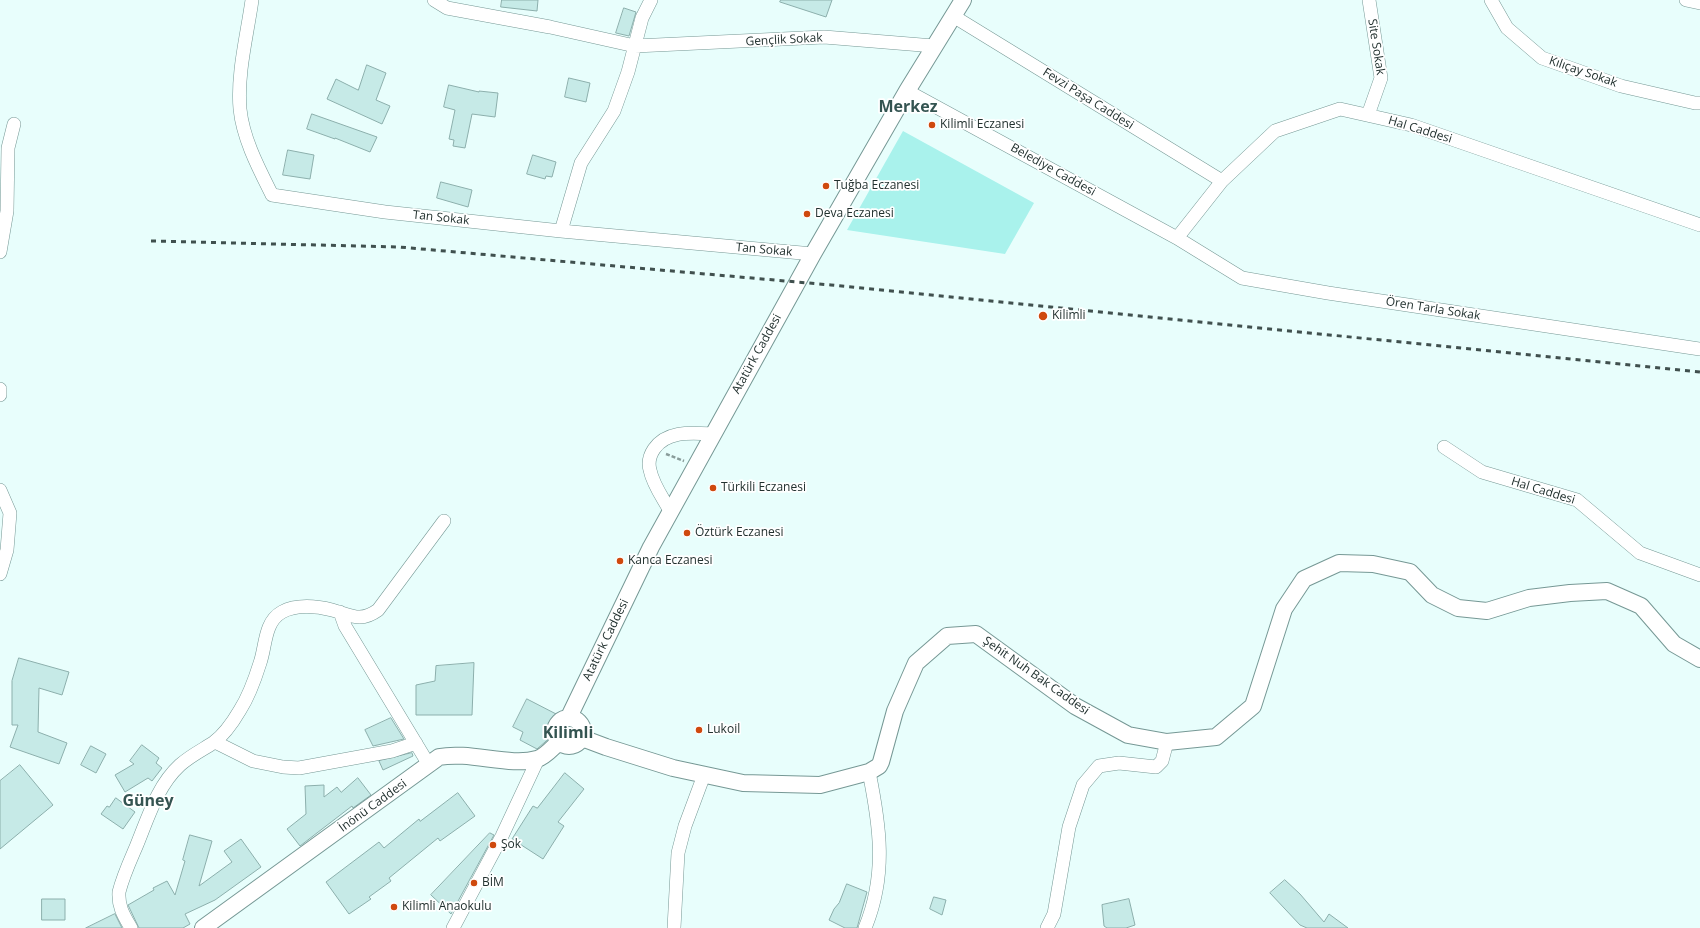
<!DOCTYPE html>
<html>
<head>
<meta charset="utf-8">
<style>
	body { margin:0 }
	canvas { display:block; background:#e8fefc }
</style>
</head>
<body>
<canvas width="1700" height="928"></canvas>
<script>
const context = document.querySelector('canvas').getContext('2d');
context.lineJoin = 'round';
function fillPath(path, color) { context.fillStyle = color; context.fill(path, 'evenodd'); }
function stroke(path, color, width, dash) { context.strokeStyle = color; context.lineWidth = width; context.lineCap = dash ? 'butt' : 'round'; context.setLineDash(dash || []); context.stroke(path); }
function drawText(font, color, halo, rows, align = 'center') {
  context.font = font + ' "Open Sans",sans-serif'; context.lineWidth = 3.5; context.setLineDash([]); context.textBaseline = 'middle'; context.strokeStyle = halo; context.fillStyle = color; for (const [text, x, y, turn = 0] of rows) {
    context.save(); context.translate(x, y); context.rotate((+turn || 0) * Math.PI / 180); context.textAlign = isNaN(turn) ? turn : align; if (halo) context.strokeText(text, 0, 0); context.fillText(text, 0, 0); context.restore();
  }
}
const green = new Path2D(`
	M 903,131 L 1034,203 L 1005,254 L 847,230 Z`);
const building = new Path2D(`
	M 502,0 L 538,0 L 537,11 L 501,7 Z
	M 781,0 L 832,0 L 826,17 L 780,2 Z
	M 624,8 L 636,12 L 629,36 L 616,33 Z
	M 367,65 L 386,73 L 376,100 L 390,106 L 382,124 L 327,99 L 336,79 L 358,90 Z
	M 569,78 L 590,83 L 586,102 L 565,97 Z
	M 449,85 L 479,92 L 479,91 L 498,93 L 495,117 L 472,114 L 465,148 L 453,146 L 454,140 L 449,139 L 455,110 L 444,107 Z
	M 312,114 L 377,137 L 370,152 L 335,138 L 335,139 L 307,129 Z
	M 288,150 L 314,155 L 310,179 L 283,175 Z
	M 533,155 L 556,162 L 552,177 L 546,176 L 545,179 L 527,174 Z
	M 441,182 L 472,190 L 468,207 L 437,198 Z
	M 19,658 L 69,672 L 62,695 L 39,688 L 38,732 L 67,743 L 59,764 L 10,747 L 18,725 L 12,725 L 12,681 Z
	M 474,663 L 472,715 L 416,715 L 416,685 L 435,681 L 436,666 Z
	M 527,699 L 560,716 L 561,722 L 565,725 L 561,733 L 553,735 L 537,749 L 520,740 L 523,732 L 513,727 Z
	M 391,718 L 404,739 L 373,746 L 365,730 Z
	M 142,745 L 159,758 L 156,763 L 162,768 L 152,781 L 148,778 L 125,792 L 115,775 L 134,764 L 130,761 Z
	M 91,746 L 106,754 L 96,773 L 81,765 Z
	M 412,753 L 413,756 L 383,770 L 379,761 Z
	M 20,765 L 53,805 L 0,849 L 0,781 Z
	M 565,773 L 584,789 L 558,822 L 564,826 L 543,859 L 512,839 L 533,806 L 537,808 Z
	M 358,778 L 371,795 L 353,808 L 352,806 L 300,846 L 287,829 L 306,814 L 305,786 L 324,785 L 324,797 L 337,787 L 341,792 Z
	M 458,793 L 475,816 L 440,841 L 438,838 L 389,878 L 391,881 L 369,897 L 371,899 L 349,914 L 326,882 L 379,842 L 384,848 L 419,819 L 420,821 Z
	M 116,798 L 135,812 L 123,829 L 101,814 L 107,806 L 109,807 Z
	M 490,833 L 494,835 L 451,914 L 431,895 Z
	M 190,835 L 212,841 L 199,886 L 232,862 L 224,851 L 241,839 L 261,867 L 215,900 L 185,914 L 190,924 L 183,928 L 139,928 L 128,905 L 154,890 L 153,888 L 167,881 L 175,895 L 185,861 L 183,860 Z
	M 1285,880 L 1300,894 L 1324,922 L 1329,914 L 1348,928 L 1307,928 L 1300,925 L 1270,893 Z
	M 847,884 L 867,892 L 857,928 L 845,928 L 829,920 L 834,909 L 839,903 Z
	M 934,897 L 946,900 L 942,915 L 930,909 Z
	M 42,899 L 65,899 L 65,920 L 42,920 Z
	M 1129,899 L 1135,925 L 1126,928 L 1107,928 L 1104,926 L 1102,905 Z
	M 115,914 L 122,928 L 86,928 Z`);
const path = new Path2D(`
	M 666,454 L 684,461`);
const minor = new Path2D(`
	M 252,0 C 247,36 237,73 240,109 C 243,139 259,169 272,195 L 385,212 L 561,231 L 813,254
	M 434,0 L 447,8 L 550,27 L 635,46 L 824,37 L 934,46
	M 1491,0 L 1507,28 L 1542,58 L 1621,86 L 1695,103 L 1700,103
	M 1686,0 L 1700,3
	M 953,16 L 1222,181
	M 907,91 L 1177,238 L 1242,278 L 1328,293 L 1700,349
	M 1368,115 L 1381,78 L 1369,0
	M 561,231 L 581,163 L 614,111 L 628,72 L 642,18 L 651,0
	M 1177,238 L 1222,181 L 1275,131 L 1340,109 L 1411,125 L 1700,225
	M 0,252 L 7,211 L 8,148 L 14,124
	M 0,389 L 0,395
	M 1444,447 L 1482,472 L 1577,500 L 1640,553 L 1700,575
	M 0,490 L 10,513 L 7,550 L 0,574
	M 670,511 C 663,498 653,485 650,470 C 648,463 650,455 654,449 C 667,430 692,433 713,434
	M 340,612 L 345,626 L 429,765
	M 215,742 L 253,761 L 283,767 L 299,768 L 392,751 L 416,743
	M 131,928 C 124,916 118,907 119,892 C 123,876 130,861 136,847 C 148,818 157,786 180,765 C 190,756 202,750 213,743 C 224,735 233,722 240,710 C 249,696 255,679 260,663 C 266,646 264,622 282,612 C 296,604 317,606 332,610 C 351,615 360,623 378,610 L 444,521
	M 453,928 L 502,836 L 538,759
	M 674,928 L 678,853 L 685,826 L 704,775
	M 865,928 C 887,875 880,826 869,772
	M 1047,928 L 1054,914 L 1069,827 L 1083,785 L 1099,766 L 1119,763 L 1156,767 L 1162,761 L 1167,742`);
const major = new Path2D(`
	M 569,717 L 651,547 L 813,254 L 907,91 L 963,0
	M555 732a14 14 0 1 1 28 0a14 14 0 1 1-28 0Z
	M 582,738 L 606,747 L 673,768 L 743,783 L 820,785 L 869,772 L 879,766 L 881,762 L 895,711 L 916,663 L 947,636 L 976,634 L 1075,706 L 1128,735 L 1167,742 L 1216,737 L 1253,706 L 1284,609 L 1304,579 L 1339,563 L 1373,564 L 1410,572 L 1432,595 L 1458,608 L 1487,611 L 1529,598 L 1570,593 L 1607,591 L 1641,606 L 1674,644 L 1700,659
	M 203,928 L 439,757 C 470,751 510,767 537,759 C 545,757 553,747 559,742`);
const rail = new Path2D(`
	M 151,241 L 399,247 L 831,285 L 1700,372`);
const markers = [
	[932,125,4,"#cf490e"],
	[826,186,4,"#cf490e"],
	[807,214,4,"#cf490e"],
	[1043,316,5,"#cf490e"],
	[713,488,4,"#cf490e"],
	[687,533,4,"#cf490e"],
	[620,561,4,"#cf490e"],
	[699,730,4,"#cf490e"],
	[493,845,4,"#cf490e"],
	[474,883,4,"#cf490e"],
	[394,907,4,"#cf490e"]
];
const streetNames = [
	["Gençlik Sokak",784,40,-3],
	["Site Sokak",1376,47,81],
	["Kılıçay Sokak",1583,72,19],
	["Fevzi Paşa Caddesi",1088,99,32],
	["Hal Caddesi",1420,130,17],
	["Belediye Caddesi",1053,170,29],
	["Tan Sokak",441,218,6],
	["Tan Sokak",764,250,5],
	["Ören Tarla Sokak",1433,309,9],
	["Atatürk Caddesi",757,354,-61],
	["Hal Caddesi",1543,491,17],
	["Atatürk Caddesi",606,640,-64],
	["Şehit Nuh Bak Caddesi",1036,676,35],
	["İnönü Caddesi",373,806,-36]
];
const poiNames = [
	["Kilimli Eczanesi",940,125],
	["Tuğba Eczanesi",834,186],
	["Deva Eczanesi",815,214],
	["Kilimli",1052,316],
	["Türkili Eczanesi",721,488],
	["Öztürk Eczanesi",695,533],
	["Kanca Eczanesi",628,561],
	["Lukoil",707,730],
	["Şok",501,845],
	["BİM",482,883],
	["Kilimli Anaokulu",402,907]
];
const districtNames = [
	["Merkez",908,107],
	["Kilimli",568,733],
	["Güney",148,801]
];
fillPath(green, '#a9f2ec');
fillPath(building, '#c6eae7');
stroke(building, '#8cafac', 1);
stroke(minor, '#769895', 14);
stroke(major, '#769895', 18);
stroke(path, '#899c9a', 2.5, [4, 2]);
stroke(minor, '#fff', 13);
stroke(major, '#fff', 16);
stroke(rail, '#40504e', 3, [5, 5]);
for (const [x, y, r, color] of markers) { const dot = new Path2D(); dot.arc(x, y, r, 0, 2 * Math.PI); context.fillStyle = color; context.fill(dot); stroke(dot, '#fff', 1.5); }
drawText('12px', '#22312f', '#fff', streetNames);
drawText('12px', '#22312f', '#fff', poiNames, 'left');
drawText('bold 16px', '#345451', '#fff', districtNames);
</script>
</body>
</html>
